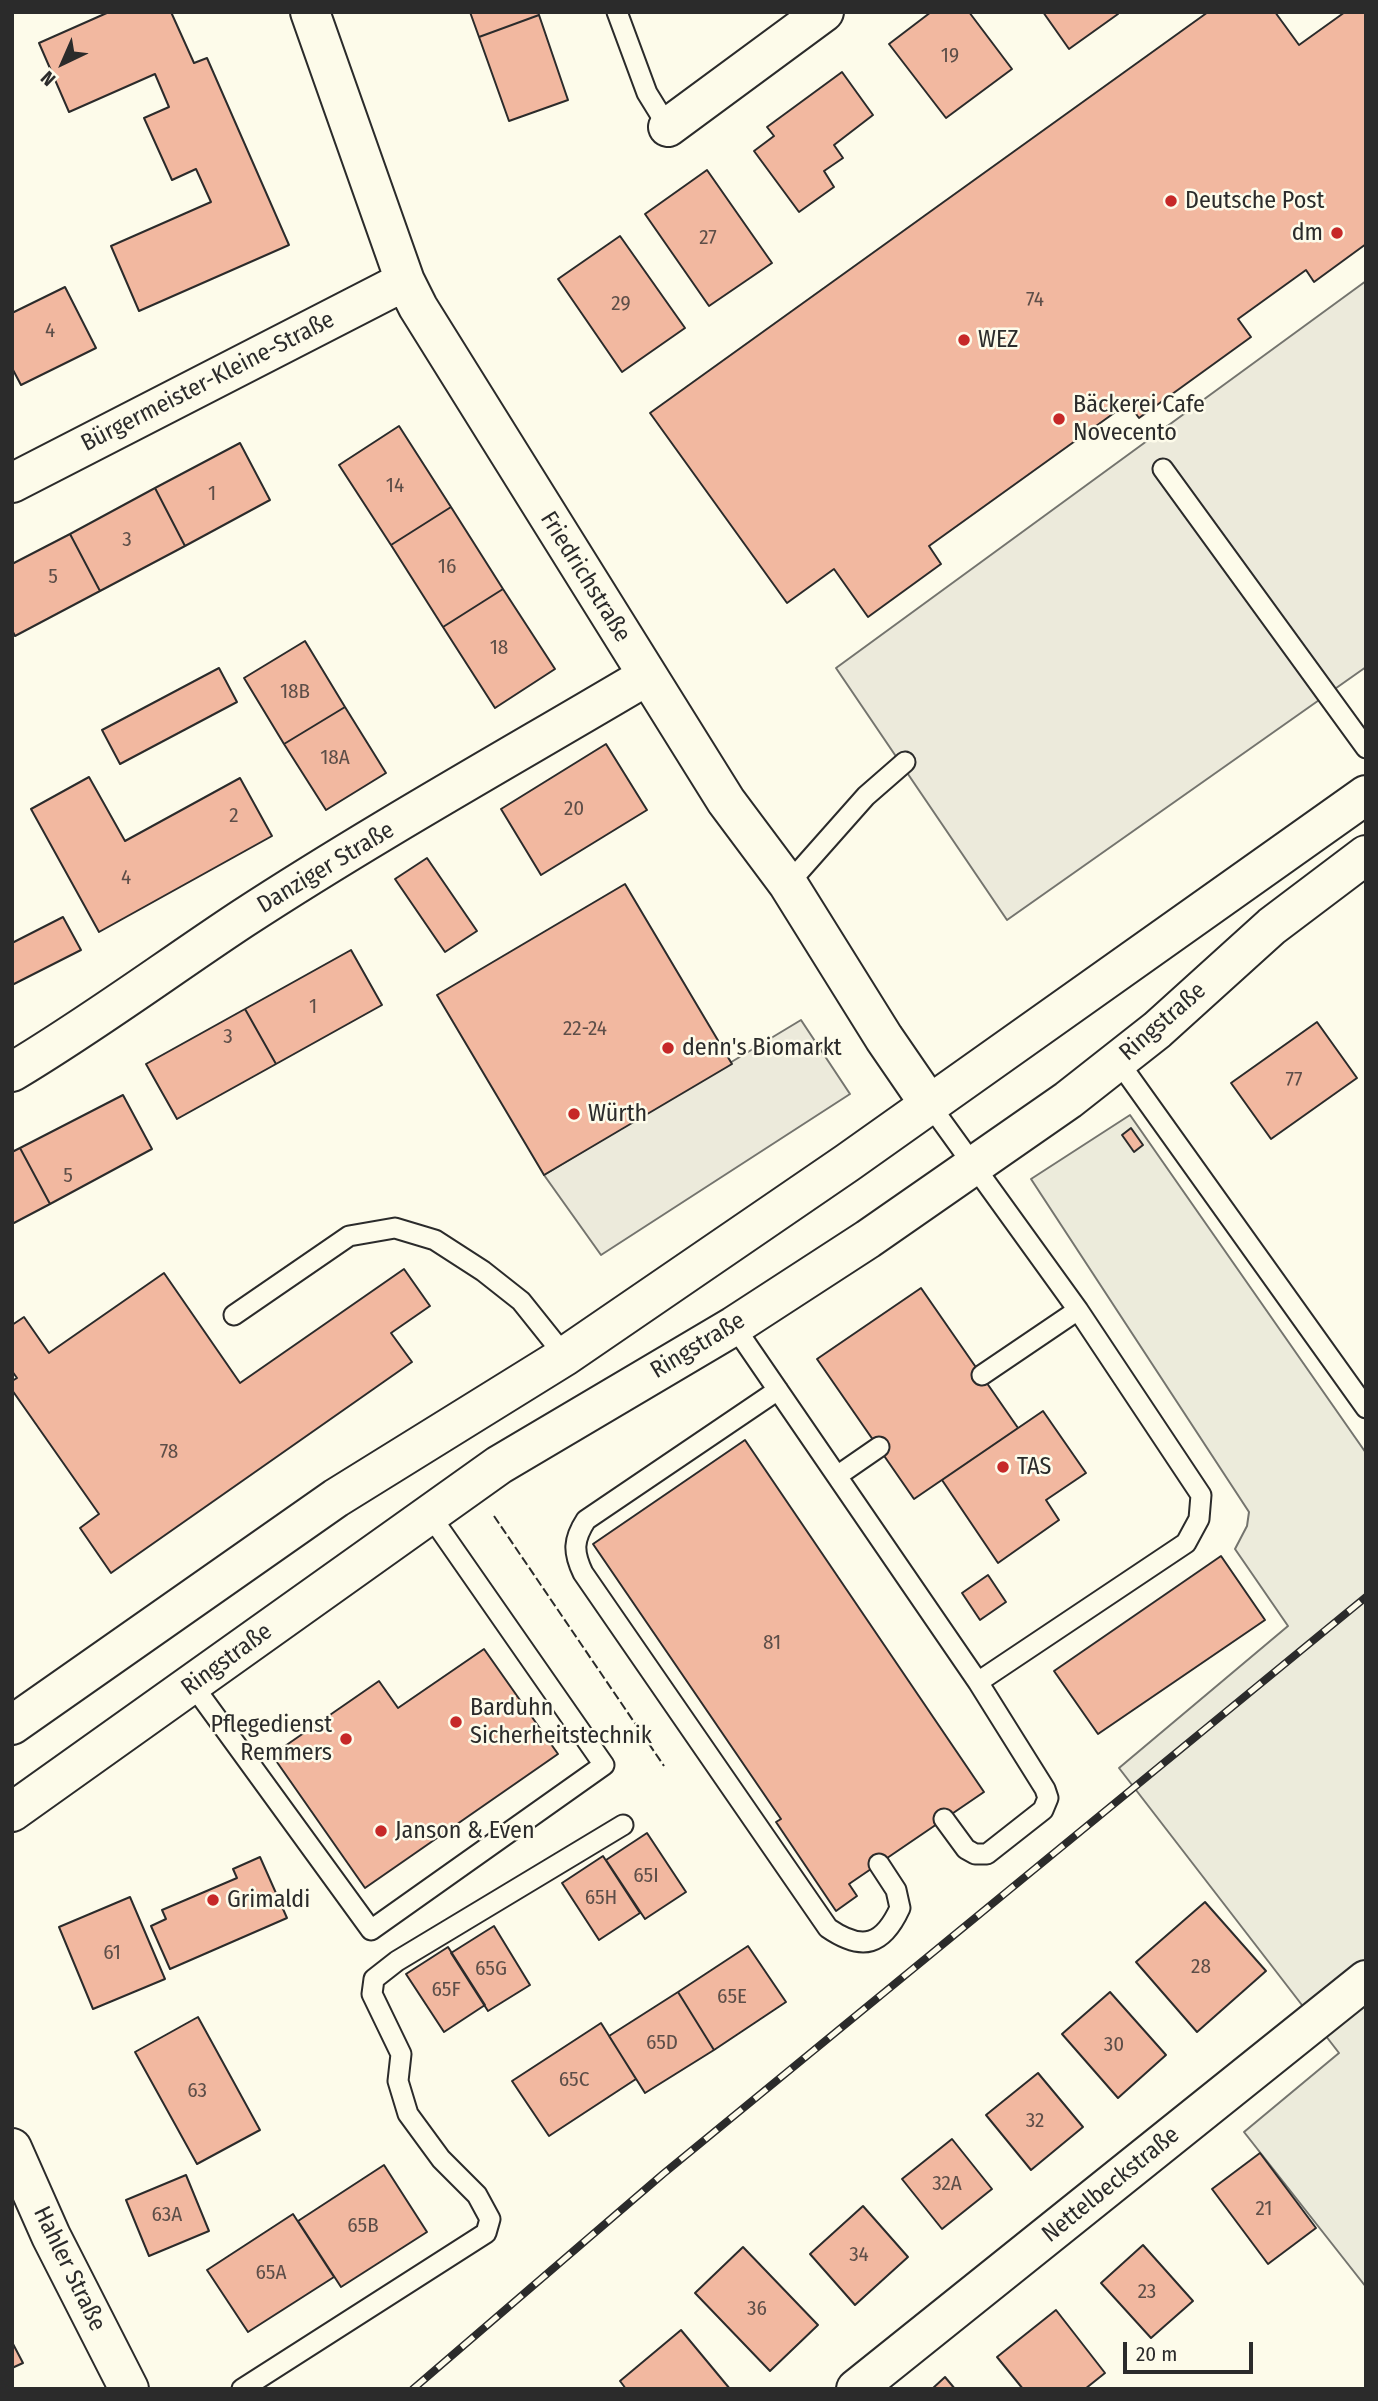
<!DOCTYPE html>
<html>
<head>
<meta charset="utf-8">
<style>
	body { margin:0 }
	#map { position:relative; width:1378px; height:2401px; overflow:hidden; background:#fdfbea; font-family:"Fira Sans Condensed",sans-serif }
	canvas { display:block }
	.frame { position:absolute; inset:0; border:14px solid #2b2b2b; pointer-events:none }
	.north { position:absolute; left:28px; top:28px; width:70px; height:70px; -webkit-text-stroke:5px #fdfbea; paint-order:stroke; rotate:224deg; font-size:19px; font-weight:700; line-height:28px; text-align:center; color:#2b2b2b }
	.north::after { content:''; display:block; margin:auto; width:24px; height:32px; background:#2b2b2b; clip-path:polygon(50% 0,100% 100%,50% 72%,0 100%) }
	.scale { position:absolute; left:1123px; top:2342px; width:130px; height:32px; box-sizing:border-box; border:4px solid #2b2b2b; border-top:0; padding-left:9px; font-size:21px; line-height:24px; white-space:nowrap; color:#2b2b2b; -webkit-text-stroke:5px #fdfbea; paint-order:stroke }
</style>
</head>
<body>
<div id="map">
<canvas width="1378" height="2401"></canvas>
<div class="frame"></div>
<div class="north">N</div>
<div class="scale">20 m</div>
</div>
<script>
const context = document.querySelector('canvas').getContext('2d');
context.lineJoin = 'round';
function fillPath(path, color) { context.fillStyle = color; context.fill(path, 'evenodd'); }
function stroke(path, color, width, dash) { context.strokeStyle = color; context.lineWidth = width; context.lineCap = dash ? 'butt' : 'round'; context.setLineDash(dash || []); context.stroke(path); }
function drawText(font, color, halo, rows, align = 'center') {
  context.font = font + ' "Fira Sans Condensed",sans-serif'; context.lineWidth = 5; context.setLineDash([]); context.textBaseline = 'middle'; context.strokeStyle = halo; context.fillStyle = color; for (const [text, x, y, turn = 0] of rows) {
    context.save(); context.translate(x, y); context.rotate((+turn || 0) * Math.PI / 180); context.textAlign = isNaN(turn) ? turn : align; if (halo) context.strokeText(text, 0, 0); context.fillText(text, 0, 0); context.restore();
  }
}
const green = new Path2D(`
	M 1130,1115 L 1366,1453 L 1366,2287 L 1244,2132 L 1339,2053 L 1119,1768 L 1288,1626 L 1235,1549 L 1247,1526 L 1249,1512 L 1031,1179 Z`);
const parking = new Path2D(`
	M 1366,281 L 1366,667 L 1007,920 L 836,668 Z
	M 801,1020 L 850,1094 L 601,1255 L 544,1175 Z`);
const building = new Path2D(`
	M 109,12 L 171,12 L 194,63 L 207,58 L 289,245 L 139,311 L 111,246 L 211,202 L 196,169 L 172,180 L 144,118 L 169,107 L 155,74 L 69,112 L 39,43 Z
	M 470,12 L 538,12 L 539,15 L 479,37 Z
	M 931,12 L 969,12 L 1012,69 L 946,118 L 889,44 Z
	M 1043,12 L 1116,12 L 1118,14 L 1069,49 Z
	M 1208,12 L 1275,12 L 1299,45 L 1345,12 L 1366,12 L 1366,244 L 1314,282 L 1306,270 L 1238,319 L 1251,337 L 1139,418 L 1128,403 L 929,546 L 941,564 L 868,617 L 834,569 L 787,603 L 650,413 Z
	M 539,15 L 568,100 L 509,121 L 479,37 Z
	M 842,72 L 873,115 L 834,145 L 843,158 L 824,171 L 834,187 L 799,212 L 754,151 L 774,136 L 767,127 Z
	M 707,170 L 772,263 L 709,306 L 645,214 Z
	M 620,236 L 685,328 L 622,372 L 558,279 Z
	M 65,287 L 96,348 L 21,385 L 12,368 L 12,313 Z
	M 399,426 L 451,507 L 391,545 L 339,465 Z
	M 240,443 L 270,500 L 185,546 L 155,488 Z
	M 155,488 L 185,546 L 100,591 L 70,534 Z
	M 451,507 L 503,589 L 443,627 L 391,545 Z
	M 70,534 L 100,591 L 15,636 L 12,630 L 12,564 Z
	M 503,589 L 555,669 L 495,708 L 443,627 Z
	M 305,641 L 345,707 L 284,744 L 244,678 Z
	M 219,668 L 237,702 L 120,764 L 102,730 Z
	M 345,707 L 386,773 L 326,810 L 284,744 Z
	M 606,744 L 647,810 L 541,875 L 501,809 Z
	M 89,777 L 125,841 L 240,778 L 272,836 L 99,932 L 31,809 Z
	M 427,858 L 477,931 L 445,952 L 395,879 Z
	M 625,884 L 732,1064 L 544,1175 L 437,995 Z
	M 63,917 L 81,950 L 12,985 L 12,943 Z
	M 351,950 L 382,1005 L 276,1064 L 245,1009 Z
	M 245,1009 L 276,1064 L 177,1119 L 146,1064 Z
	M 1317,1022 L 1357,1078 L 1271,1139 L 1231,1083 Z
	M 123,1095 L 152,1149 L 50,1204 L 20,1148 Z
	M 1131,1128 L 1143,1145 L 1134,1152 L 1122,1135 Z
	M 20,1148 L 50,1204 L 12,1224 L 12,1152 Z
	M 404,1269 L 430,1306 L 391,1333 L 412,1362 L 111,1573 L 80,1528 L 99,1514 L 12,1390 L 12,1381 L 17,1378 L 12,1371 L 12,1325 L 24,1317 L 49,1353 L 164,1273 L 240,1383 Z
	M 921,1288 L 1018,1428 L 914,1499 L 817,1359 Z
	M 1043,1411 L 1086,1473 L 1046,1500 L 1059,1520 L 998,1563 L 942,1480 Z
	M 745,1440 L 984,1792 L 849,1884 L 857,1896 L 836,1911 L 776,1822 L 781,1819 L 593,1544 Z
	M 1221,1556 L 1265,1620 L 1098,1734 L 1054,1671 Z
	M 988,1575 L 1006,1602 L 980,1620 L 962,1593 Z
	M 484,1649 L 558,1754 L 365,1888 L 272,1755 L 379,1681 L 398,1708 Z
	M 647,1833 L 686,1892 L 645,1919 L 606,1860 Z
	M 603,1856 L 640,1913 L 599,1940 L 562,1883 Z
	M 260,1857 L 287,1918 L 170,1969 L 151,1926 L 166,1919 L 162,1910 L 237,1878 L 233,1869 Z
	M 130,1897 L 165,1979 L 93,2009 L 59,1927 Z
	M 1205,1902 L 1266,1971 L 1197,2032 L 1136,1962 Z
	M 494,1926 L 530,1985 L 488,2011 L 451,1953 Z
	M 748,1946 L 786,2002 L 714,2050 L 678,1992 Z
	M 448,1947 L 485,2005 L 444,2032 L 406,1974 Z
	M 678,1992 L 714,2050 L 645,2093 L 609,2036 Z
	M 1110,1992 L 1166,2055 L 1118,2098 L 1062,2034 Z
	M 198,2017 L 260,2130 L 197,2164 L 135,2052 Z
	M 601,2023 L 636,2079 L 549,2136 L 512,2081 Z
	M 1038,2073 L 1083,2127 L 1031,2170 L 986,2115 Z
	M 952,2139 L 992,2189 L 942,2229 L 902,2179 Z
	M 1260,2153 L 1316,2228 L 1268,2264 L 1212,2189 Z
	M 384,2165 L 427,2232 L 341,2287 L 298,2221 Z
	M 186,2175 L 209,2231 L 149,2256 L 126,2200 Z
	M 863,2206 L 908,2257 L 855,2305 L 810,2254 Z
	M 293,2214 L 334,2277 L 248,2332 L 207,2270 Z
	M 1143,2245 L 1193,2301 L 1151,2338 L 1101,2283 Z
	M 743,2247 L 818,2325 L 770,2371 L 695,2293 Z
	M 1056,2310 L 1105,2373 L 1085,2389 L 1023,2389 L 997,2357 Z
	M 681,2330 L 730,2389 L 626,2389 L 620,2381 Z
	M 12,2342 L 23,2363 L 12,2368 Z
	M 945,2377 L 955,2389 L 932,2389 Z`);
const service = new Path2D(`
	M 617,12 L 647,93 L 668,127
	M 1163,469 L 1366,748
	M 788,884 L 866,796 L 905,762
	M 1118,1061 L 1366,1408
	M 930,1105 L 1078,1310 L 1201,1495 L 1199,1519 L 1186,1543 L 978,1682
	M 234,1315 L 349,1236 L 395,1228 L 435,1240 L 483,1271 L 521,1301 L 565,1356
	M 734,1326 L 978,1682 L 1045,1789 L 1048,1798 L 1043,1810 L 987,1854 L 975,1854 L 966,1849 L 944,1819
	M 982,1375 L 1078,1310
	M 778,1390 L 586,1520 C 573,1540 573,1552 583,1573 L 828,1928 C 863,1952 883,1945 900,1908 L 896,1890 L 879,1864
	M 837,1476 L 879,1447
	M 192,1684 L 371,1930 L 604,1765 L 430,1515
	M 242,2389 L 486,2233 L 490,2219 L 477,2195 L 441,2159 L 408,2114 L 398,2081 L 401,2054 L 372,1994 L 374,1979 L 397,1961 L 623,1825`);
const minor = new Path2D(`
	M 310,12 L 405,281 L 418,307 L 726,801 L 788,884 L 884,1038 L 930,1105
	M 668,127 L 824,12
	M 12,483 L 405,281
	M 12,1072 C 91,1025 165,970 242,919 C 374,833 512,756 647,676
	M 856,2389 L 1366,1980`);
const tertiary = new Path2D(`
	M 12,2148 L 51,2236 L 129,2389`);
const primary = new Path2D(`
	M 12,1725 L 336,1498 L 565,1356 L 847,1163 L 1366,795
	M 12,1812 L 499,1465 L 734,1326 L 868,1239 L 1068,1100 L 1157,1030 L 1272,926 L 1366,855`);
const rail = new Path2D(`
	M 413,2389 L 663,2174 L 1366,1597`);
const fence = new Path2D(`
	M 494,1516 L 664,1766`);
const markers = [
	[1171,201,7,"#c62828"],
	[1337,233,7,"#c62828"],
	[964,340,7,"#c62828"],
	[1059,419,7,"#c62828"],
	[668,1048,7,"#c62828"],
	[574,1114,7,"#c62828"],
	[1003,1467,7,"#c62828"],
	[456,1722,7,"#c62828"],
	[346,1739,7,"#c62828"],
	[381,1831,7,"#c62828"],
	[213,1900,7,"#c62828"]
];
const numberNames = [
	["19",950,56],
	["27",708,238],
	["74",1035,300],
	["29",621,304],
	["4",50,331],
	["14",395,486],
	["1",212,494],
	["3",127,540],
	["16",447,567],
	["5",53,577],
	["18",499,648],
	["18B",295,692],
	["18A",335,758],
	["20",574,809],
	["2",234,816],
	["4",126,878],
	["1",313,1007],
	["22-24",585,1029],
	["3",228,1037],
	["77",1294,1080],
	["5",68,1176],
	["78",169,1452],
	["81",772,1643],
	["65I",646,1876],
	["65H",601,1898],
	["61",112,1953],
	["28",1201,1967],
	["65G",491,1969],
	["65F",446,1990],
	["65E",732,1997],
	["65D",662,2043],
	["30",1114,2045],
	["65C",574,2080],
	["63",197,2091],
	["32",1035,2121],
	["32A",947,2184],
	["21",1264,2209],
	["63A",167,2215],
	["65B",363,2226],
	["34",859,2255],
	["65A",271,2273],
	["23",1147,2292],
	["36",757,2309]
];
const poiNames = [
	["Deutsche Post",1185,201],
	["dm",1323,233,"right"],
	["WEZ",978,340],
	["Bäckerei Cafe",1073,405],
	["Novecento",1073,433],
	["denn's Biomarkt",682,1048],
	["Würth",588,1114],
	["TAS",1017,1467],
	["Barduhn",470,1708],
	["Sicherheitstechnik",470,1736],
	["Pflegedienst",332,1725,"right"],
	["Remmers",332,1753,"right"],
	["Janson & Even",395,1831],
	["Grimaldi",227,1900]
];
const streetNames = [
	["Bürgermeister-Kleine-Straße",208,382,-27],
	["Friedrichstraße",585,577,58],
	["Danziger Straße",326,868,-31],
	["Ringstraße",1163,1022,-41],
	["Ringstraße",698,1346,-31],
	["Ringstraße",227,1660,-36],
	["Nettelbeckstraße",1111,2185,-39],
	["Hahler Straße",69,2269,64]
];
fillPath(green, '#ecebdb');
stroke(green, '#74746e', 2);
fillPath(parking, '#eceadb');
stroke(parking, '#74746e', 2);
fillPath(building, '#f2b8a0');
stroke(building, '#2b2b2b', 2);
stroke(service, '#2b2b2b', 23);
stroke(minor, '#2b2b2b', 42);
stroke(tertiary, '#2b2b2b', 42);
stroke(primary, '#2b2b2b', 42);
stroke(service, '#fdfbea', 19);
stroke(minor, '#fdfbea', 38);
stroke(tertiary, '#fdfbea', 38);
stroke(primary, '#fdfbea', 38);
stroke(rail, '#2b2b2b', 8);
stroke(rail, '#fdfbea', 5, [16]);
stroke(fence, '#2b2b2b', 2, [9, 3.5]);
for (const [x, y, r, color] of markers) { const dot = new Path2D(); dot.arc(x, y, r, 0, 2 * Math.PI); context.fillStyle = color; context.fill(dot); stroke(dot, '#fdfbea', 2.5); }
drawText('21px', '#5d4e48', null, numberNames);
drawText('24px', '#2b2b2b', '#fdfbea', poiNames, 'left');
drawText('24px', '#2b2b2b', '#fdfbea', streetNames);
</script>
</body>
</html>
